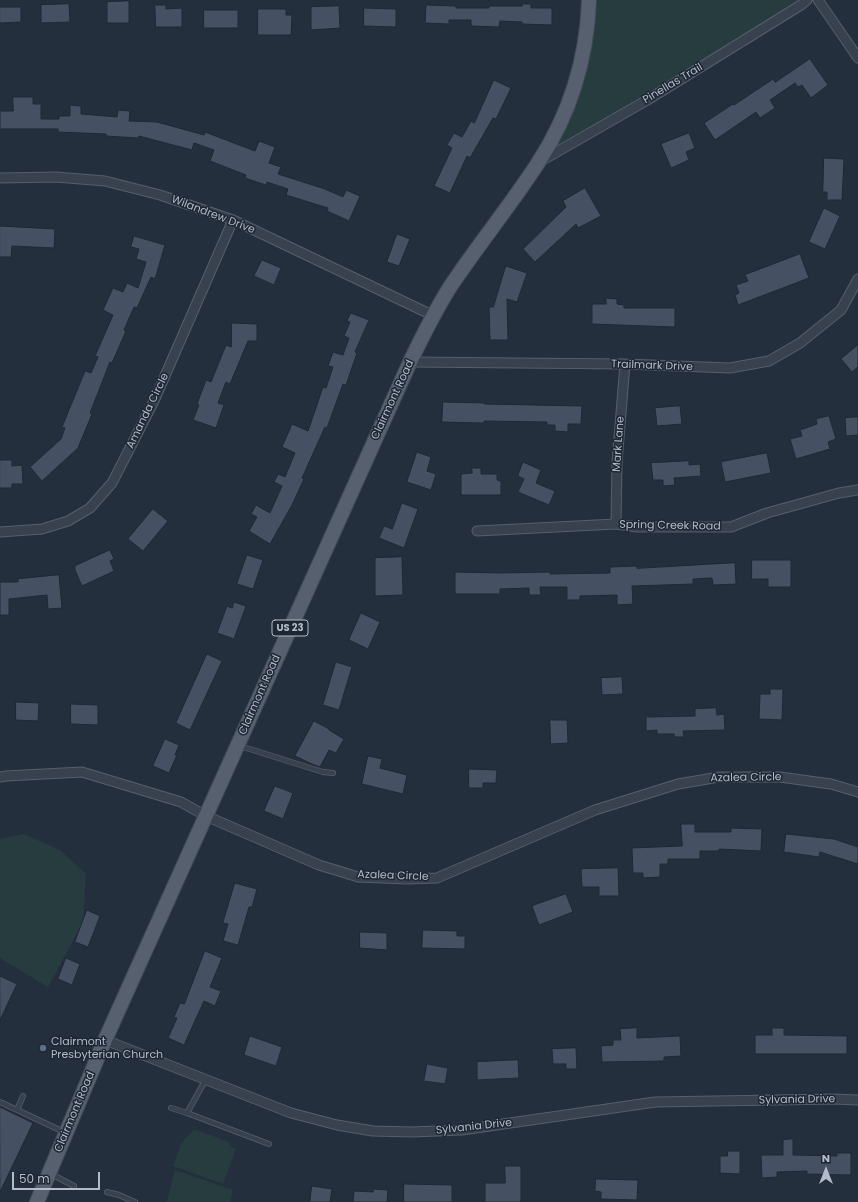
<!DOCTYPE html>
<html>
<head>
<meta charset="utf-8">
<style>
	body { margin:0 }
	#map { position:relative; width:858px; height:1202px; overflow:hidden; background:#242f3e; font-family:Poppins,sans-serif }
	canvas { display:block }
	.north { position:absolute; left:806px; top:1150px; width:40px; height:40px; -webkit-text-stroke:3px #1d2633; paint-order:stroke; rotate:0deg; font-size:11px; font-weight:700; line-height:16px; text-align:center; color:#b4bcc9 }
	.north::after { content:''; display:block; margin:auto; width:14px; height:18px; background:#b4bcc9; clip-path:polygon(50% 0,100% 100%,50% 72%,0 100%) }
	.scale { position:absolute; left:12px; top:1172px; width:88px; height:18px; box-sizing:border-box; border:2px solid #b4bcc9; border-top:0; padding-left:5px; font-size:12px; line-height:14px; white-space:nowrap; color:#b4bcc9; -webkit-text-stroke:3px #1d2633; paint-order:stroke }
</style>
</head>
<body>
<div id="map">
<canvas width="858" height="1202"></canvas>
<div class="north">N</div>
<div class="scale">50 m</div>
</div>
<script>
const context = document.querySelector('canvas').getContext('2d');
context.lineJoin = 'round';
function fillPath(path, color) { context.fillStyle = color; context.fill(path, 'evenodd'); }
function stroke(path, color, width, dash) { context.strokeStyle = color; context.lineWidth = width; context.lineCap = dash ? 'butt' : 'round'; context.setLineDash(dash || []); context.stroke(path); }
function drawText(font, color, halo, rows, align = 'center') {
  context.font = font + ' Poppins,sans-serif'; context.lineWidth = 3; context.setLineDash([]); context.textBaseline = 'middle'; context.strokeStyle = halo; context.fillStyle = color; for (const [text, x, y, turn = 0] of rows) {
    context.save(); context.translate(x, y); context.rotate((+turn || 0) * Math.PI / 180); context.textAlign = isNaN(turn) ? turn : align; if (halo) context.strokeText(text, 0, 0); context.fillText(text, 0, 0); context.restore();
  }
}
const green = new Path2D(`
	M 588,0 L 807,0 L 649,99 L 555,148 L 586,40 Z
	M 24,834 L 60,850 L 86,874 L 83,922 L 48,987 L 0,958 L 0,839 Z
	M 194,1129 L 229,1142 L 231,1147 L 236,1149 L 223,1184 L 173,1166 L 181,1144 Z
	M 175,1170 L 233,1190 L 230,1202 L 167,1202 Z`);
const building = new Path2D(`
	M 129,1 L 129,23 L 107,23 L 107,2 Z
	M 69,4 L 70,22 L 41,23 L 41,5 Z
	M 522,4 L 531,4 L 531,8 L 552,8 L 552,25 L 522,24 L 522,22 L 500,21 L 499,27 L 471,26 L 471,20 L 449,20 L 449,24 L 425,23 L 426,5 L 456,6 L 456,8 L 489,8 L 489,6 L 522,6 Z
	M 155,5 L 166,5 L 166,9 L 182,8 L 182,27 L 156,27 Z
	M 339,6 L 340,28 L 311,30 L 311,7 Z
	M 0,7 L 21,7 L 21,22 L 0,23 Z
	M 364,8 L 396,9 L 396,27 L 364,26 Z
	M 258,9 L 286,9 L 286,15 L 292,15 L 291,35 L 258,35 Z
	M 204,10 L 238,10 L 238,28 L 204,28 Z
	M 810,59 L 828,85 L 811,98 L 802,85 L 798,87 L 795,83 L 770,100 L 775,108 L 760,118 L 756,112 L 715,140 L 704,123 L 733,104 L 734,105 L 773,79 L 775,82 Z
	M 494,80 L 511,88 L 496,119 L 493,118 L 470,158 L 467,156 L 450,193 L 434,186 L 452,148 L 447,145 L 454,133 L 462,137 L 471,121 L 474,123 Z
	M 13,97 L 33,97 L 33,104 L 41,104 L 41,119 L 59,119 L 59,116 L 70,116 L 70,105 L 81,106 L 81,114 L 117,117 L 118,110 L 130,111 L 129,121 L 157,122 L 204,135 L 205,132 L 255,151 L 259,141 L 275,147 L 269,163 L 281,167 L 278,174 L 325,189 L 343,197 L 346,190 L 360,196 L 349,221 L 327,211 L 328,208 L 286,195 L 288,189 L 267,182 L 266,185 L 245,178 L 246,175 L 210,161 L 214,150 L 194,143 L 192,150 L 139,136 L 139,138 L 106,136 L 106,134 L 58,132 L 58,129 L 0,129 L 0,111 L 13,111 Z
	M 689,133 L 695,148 L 686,152 L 689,160 L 671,168 L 661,144 Z
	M 824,158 L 844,159 L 842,200 L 827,200 L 827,192 L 823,192 Z
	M 585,188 L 601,216 L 578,228 L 576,224 L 535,262 L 523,249 L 566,207 L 563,201 Z
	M 824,208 L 840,216 L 825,249 L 809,242 Z
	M 0,226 L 55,229 L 54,248 L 12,246 L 11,257 L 0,257 Z
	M 397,234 L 410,239 L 399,266 L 387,262 Z
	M 134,236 L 165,245 L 155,279 L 151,277 L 137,308 L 134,307 L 124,330 L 126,331 L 112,363 L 110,362 L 90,413 L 92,414 L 78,448 L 42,481 L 30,467 L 61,439 L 65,428 L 62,427 L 85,371 L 91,373 L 98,357 L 95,356 L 113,315 L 103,310 L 113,288 L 123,292 L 127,283 L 138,288 L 146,262 L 136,259 L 139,249 L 131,247 Z
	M 800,254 L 809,278 L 738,305 L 735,295 L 739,293 L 736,285 L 748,281 L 745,275 Z
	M 262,260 L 281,268 L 274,285 L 254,276 Z
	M 506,266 L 527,273 L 517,302 L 507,299 L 508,340 L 490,340 L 489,307 L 493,307 Z
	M 606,298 L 617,299 L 617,304 L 624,305 L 624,308 L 675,308 L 675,327 L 592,324 L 592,304 L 606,304 Z
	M 351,313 L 369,320 L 355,352 L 357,353 L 346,385 L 343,384 L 327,428 L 325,427 L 302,478 L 304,479 L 292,505 L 270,544 L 249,531 L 257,517 L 251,514 L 256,505 L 270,513 L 282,486 L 274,482 L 278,474 L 285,477 L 295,453 L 282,447 L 292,424 L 308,431 L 323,387 L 326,388 L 333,367 L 328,366 L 333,352 L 343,355 L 349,338 L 344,336 L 350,322 L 347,321 Z
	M 232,323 L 257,324 L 257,341 L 248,341 L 230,384 L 226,382 L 218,403 L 224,405 L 216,428 L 193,420 L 199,405 L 197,404 L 206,380 L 211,382 L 226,345 L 231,347 Z
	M 858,345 L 858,367 L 852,372 L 841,359 Z
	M 443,402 L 484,403 L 484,404 L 582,406 L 581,424 L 568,424 L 568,432 L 555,431 L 555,425 L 547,425 L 547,422 L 484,421 L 484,423 L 442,422 Z
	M 680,406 L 682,424 L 657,426 L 655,408 Z
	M 829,416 L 836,439 L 828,442 L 830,449 L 796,459 L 790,439 L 802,436 L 800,430 L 817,424 L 816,419 Z
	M 858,417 L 858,435 L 846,436 L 845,418 Z
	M 417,452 L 431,457 L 427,471 L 436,474 L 431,490 L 407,482 Z
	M 767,453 L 771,473 L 725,482 L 721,462 Z
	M 0,460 L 12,460 L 12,466 L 22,465 L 23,484 L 12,484 L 12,488 L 0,488 Z
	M 689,461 L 689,465 L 700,464 L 701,476 L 674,478 L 675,485 L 663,486 L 663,480 L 653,480 L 651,463 Z
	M 523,462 L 541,470 L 536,483 L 555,491 L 549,505 L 518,492 L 524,479 L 518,476 Z
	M 472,468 L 481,468 L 481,474 L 497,474 L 497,480 L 501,481 L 501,495 L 461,495 L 461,474 L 472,473 Z
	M 402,503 L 418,509 L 404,548 L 379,538 L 384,526 L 392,529 Z
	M 153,509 L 168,521 L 143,551 L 128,539 Z
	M 110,550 L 114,559 L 110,561 L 114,571 L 82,586 L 75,570 L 75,566 Z
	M 247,555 L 263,560 L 253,589 L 237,584 Z
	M 402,557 L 403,595 L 375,596 L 375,558 Z
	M 752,560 L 791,560 L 791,587 L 768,587 L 768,579 L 752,579 Z
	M 735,563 L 736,584 L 713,585 L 712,578 L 693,579 L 693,584 L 632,586 L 633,604 L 617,605 L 617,595 L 580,596 L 580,600 L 567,600 L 567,587 L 540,587 L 541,595 L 529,595 L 529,588 L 500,589 L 500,594 L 455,594 L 455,572 L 500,573 L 550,572 L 550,574 L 610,573 L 610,567 L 637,566 L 637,568 Z
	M 59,575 L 62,608 L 48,609 L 47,595 L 9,599 L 9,615 L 0,615 L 0,582 L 18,582 L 18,579 Z
	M 234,602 L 246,606 L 234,639 L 217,633 L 227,606 L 232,608 Z
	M 361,613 L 380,622 L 368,649 L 349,640 Z
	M 207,654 L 222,661 L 190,730 L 176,723 Z
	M 336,662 L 352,667 L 339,710 L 323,705 Z
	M 622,677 L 623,694 L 602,695 L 601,678 Z
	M 770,689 L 783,689 L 782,720 L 759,719 L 760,694 L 770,694 Z
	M 16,702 L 39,703 L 38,721 L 16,720 Z
	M 71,704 L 98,705 L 98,725 L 71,724 Z
	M 716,708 L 717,715 L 724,714 L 725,730 L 683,731 L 684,737 L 674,737 L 674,734 L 657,734 L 657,730 L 646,731 L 646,717 L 695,716 L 695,709 Z
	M 550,720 L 567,720 L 568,743 L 551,744 Z
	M 314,721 L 329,729 L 329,730 L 344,739 L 336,753 L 329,750 L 320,767 L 312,764 L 295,756 Z
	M 165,739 L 179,745 L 175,755 L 177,755 L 169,773 L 153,766 Z
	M 368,756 L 382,759 L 380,768 L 407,775 L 403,794 L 362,784 Z
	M 469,769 L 497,770 L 496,783 L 483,783 L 483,788 L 469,788 Z
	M 275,786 L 293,793 L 283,819 L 264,811 Z
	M 681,824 L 695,824 L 695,832 L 731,832 L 731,828 L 762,829 L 761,851 L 719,849 L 719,851 L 700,851 L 700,859 L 668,859 L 668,864 L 660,864 L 660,877 L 643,878 L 643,873 L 633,873 L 632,848 L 682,846 Z
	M 786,834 L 834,839 L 858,847 L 858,864 L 820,852 L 819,857 L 784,852 Z
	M 618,868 L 619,896 L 599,896 L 599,887 L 582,887 L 581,869 Z
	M 235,883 L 257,889 L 252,907 L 249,907 L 238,945 L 223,941 L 228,924 L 223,923 Z
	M 566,894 L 573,912 L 539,925 L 532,906 Z
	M 87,910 L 100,916 L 88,947 L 75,942 Z
	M 423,930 L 457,931 L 457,936 L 465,936 L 465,949 L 422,948 Z
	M 360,932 L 387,933 L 387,950 L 360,948 Z
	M 205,951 L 222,958 L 210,987 L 221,991 L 215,1006 L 204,1001 L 184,1045 L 168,1038 L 177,1018 L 174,1017 L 180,1003 L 184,1004 Z
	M 66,958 L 80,964 L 72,985 L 58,979 Z
	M 0,976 L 17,984 L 0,1020 Z
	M 637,1028 L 637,1038 L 680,1036 L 681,1056 L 664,1057 L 664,1061 L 602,1062 L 601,1046 L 613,1045 L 613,1040 L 621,1040 L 620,1029 Z
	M 772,1028 L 784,1028 L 784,1035 L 847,1036 L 847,1054 L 755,1054 L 755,1035 L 772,1035 Z
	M 250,1036 L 282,1047 L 276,1066 L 244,1055 Z
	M 576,1048 L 577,1069 L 566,1069 L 566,1064 L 553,1064 L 552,1049 Z
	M 518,1060 L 519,1078 L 477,1080 L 477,1062 Z
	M 427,1064 L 448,1068 L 445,1084 L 424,1081 Z
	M 0,1107 L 33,1123 L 0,1192 Z
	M 793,1139 L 793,1155 L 837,1156 L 837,1153 L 851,1153 L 851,1175 L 807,1174 L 807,1171 L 777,1172 L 777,1177 L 762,1178 L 761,1155 L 783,1155 L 783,1140 Z
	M 728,1151 L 740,1151 L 740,1174 L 720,1173 L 720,1156 L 727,1156 Z
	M 505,1166 L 521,1166 L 521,1202 L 485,1202 L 485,1183 L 505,1183 Z
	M 596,1179 L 638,1180 L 637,1200 L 601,1199 L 601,1192 L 595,1191 Z
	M 404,1184 L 452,1185 L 452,1202 L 404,1202 Z
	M 312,1186 L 332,1189 L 330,1202 L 310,1202 Z
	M 373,1189 L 388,1190 L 387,1202 L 353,1202 L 354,1191 L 373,1192 Z`);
const lane = new Path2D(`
	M 240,746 L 323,772 L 333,773
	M 0,1102 L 64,1132
	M 171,1108 L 187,1113 L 269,1144
	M 17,1110 L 23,1096
	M 187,1113 L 206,1079
	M 51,1174 L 74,1186
	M 107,1192 L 119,1195 L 135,1202`);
const street = new Path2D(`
	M 818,0 L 858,58
	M 541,161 L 649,99 L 801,5 L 807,0
	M 0,178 L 56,177 L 105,181 L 160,195 L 233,220 L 434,316
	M 410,362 L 625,364 L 730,368 L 769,361 L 800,343 L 841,310 L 858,279
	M 616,524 L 617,462 L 625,364
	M 477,531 L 616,524 L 637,527 L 731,527 L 767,513 L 839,493 L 858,490
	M 0,532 L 42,529 L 68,521 L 90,508 L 112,483 L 154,401 L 233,220
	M 0,777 L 6,776 L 82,772 L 181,802 L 206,816 L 319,865 L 358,877 L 407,879 L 437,878 L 595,810 L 678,784 L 719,777 L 780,777 L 831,784 L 858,792
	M 105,1040 L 291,1113 L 337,1125 L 373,1131 L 412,1132 L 462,1130 L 655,1102 L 833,1099 L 858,1100`);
const primary = new Path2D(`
	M 37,1202 L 105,1040 L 410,362 C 422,337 435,311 450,287 C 478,245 510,206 538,163 C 570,114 587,58 589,0`);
const markers = [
	[43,1048,4,"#5c6f8a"]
];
const shields = [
	[290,628,36]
];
const shieldNames = [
	["US 23",290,628]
];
const streetNames = [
	["Pinellas Trail",673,84,-31],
	["Wilandrew Drive",213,215,21],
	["Trailmark Drive",652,366,2],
	["Clairmont Road",393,400,-65],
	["Amanda Circle",148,411,-64],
	["Mark Lane",619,444,-86],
	["Spring Creek Road",670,526,1],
	["Clairmont Road",260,695,-66],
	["Azalea Circle",746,778,-1],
	["Azalea Circle",393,876,2],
	["Sylvania Drive",797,1100,-1],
	["Clairmont Road",75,1112,-67],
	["Sylvania Drive",474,1127,-6]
];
const poiNames = [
	["Clairmont",51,1042],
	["Presbyterian Church",51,1055]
];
fillPath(green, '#263c3f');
fillPath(building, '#455162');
stroke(building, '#1f2835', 1);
stroke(lane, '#565f6c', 6);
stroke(street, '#565f6c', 11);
stroke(primary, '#414a57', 16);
stroke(lane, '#38414e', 4.5);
stroke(street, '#38414e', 9);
stroke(primary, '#56606e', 14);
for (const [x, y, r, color] of markers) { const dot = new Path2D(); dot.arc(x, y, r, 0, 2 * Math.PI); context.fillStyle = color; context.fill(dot); stroke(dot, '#1d2633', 1.5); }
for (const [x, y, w] of shields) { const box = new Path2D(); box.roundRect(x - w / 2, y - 8, w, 16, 3); context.fillStyle = '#1d2633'; context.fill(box); stroke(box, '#b4bcc9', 1); }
drawText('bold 10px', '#b4bcc9', null, shieldNames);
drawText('11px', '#b4bcc9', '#1d2633', streetNames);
drawText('11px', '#b4bcc9', '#1d2633', poiNames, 'left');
</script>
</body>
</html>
